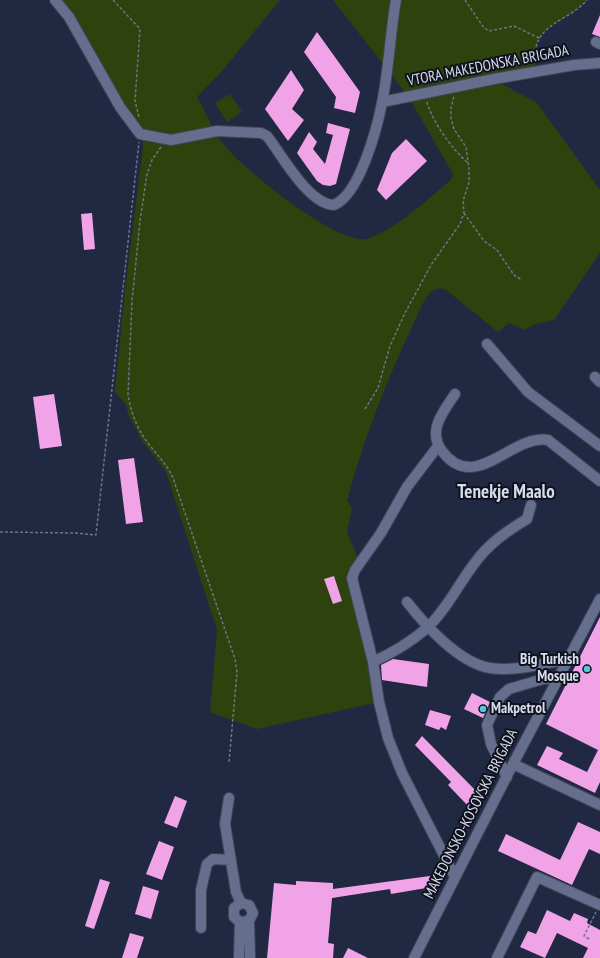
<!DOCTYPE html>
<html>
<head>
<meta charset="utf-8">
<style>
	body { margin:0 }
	canvas { display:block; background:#212842 }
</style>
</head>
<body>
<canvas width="600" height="958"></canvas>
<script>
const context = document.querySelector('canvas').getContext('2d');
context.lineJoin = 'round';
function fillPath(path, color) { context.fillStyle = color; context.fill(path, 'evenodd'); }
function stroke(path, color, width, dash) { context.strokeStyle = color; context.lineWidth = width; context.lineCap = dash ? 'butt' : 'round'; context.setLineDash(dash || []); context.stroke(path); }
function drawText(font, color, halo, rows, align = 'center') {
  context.font = font + ' "PT Sans Narrow",sans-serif'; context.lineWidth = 4; context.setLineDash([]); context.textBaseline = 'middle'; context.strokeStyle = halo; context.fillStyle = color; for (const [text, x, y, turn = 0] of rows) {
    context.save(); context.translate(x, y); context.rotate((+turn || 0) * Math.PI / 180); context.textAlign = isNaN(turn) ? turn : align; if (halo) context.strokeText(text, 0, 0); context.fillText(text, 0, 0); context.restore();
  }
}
const green = new Path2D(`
	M 61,0 L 280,0 L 223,70 L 197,97 C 205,111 214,133 224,145 C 242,168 337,245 366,239 C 393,232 429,198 451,180 L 453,174 L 408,96 L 333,0 L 587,0 C 561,29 529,21 536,72 L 495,80 L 537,103 L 600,190 L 600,253 L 554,320 L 535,324 L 524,330 L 509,323 L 498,332 L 445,289 C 440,288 437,288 433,291 C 424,296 418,315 413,325 C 386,381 364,439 347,500 L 352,508 L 347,532 L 360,563 L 355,570 L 379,702 L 257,729 L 210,712 L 217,630 L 166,472 L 141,439 L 129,416 L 126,405 L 115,392 L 125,290 L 143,148 L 142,137 Z
	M 230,94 L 242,112 L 227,122 L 215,103 Z`);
const building = new Path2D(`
	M 600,15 L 600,37 L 592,34 Z
	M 317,32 L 360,92 L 355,113 L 334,108 L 336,97 L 304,52 Z
	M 291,70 L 304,90 L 292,109 L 304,120 L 288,141 L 265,109 Z
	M 328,123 L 350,129 L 336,184 L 330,186 L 323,185 L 317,181 L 297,153 L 309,132 L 317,142 L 313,149 L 325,164 L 333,135 L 326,133 Z
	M 406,139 L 427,161 L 386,200 L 377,190 L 392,153 Z
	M 92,213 L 95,249 L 84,250 L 81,214 Z
	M 54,394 L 62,446 L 40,449 L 33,397 Z
	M 134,458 L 143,522 L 126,524 L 118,460 Z
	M 334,576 L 342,601 L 333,604 L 324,579 Z
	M 600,617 L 600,782 L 595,793 L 537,765 L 547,746 L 563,753 L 559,759 L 587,772 L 598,750 L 546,724 Z
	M 393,659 L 429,664 L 427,687 L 382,680 L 381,665 Z
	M 472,693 L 490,702 L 483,718 L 464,709 Z
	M 430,710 L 451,716 L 446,730 L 441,727 L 439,730 L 425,725 Z
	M 422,736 L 481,796 L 469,807 L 448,785 L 451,782 L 415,745 Z
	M 175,796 L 187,801 L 177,828 L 164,823 Z
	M 578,822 L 600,832 L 600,854 L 589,849 L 572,885 L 498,851 L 506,834 L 560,860 Z
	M 159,841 L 174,847 L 162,880 L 146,874 Z
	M 430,876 L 432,887 L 391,894 L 390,889 L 332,898 L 328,943 L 334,944 L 333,958 L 267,958 L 274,883 L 296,885 L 296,881 L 333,883 L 333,889 Z
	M 100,879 L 110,882 L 94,929 L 85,926 Z
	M 143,886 L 159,891 L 151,919 L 135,914 Z
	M 547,910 L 570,921 L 574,913 L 588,919 L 587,923 L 600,930 L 600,958 L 583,958 L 588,948 L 557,933 L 545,958 L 520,947 L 528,931 L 536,934 Z
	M 130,933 L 144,937 L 137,958 L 122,958 Z
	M 348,948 L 368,958 L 343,958 Z`);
const path = new Path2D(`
	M 113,0 L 140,29 L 135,101 L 139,117
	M 465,0 L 484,28 L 489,31 L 514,26 L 539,38
	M 535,62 C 532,23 567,23 587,0
	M 427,102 C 433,123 452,149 468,163
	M 161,147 L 152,160 L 147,174 L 140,221 L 132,301 L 128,395 C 131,412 137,429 148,443 C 157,455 167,464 173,478 L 235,659 L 237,672 L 229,762
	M 464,213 L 484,241 L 497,250 L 514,275 L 522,280
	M 365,409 L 378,388 L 390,346 L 405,313 L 431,265 L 460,224 L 464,213 L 463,201 L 469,182 L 469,169 L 466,147 L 454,129 L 451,118 L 451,108 L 454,96
	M 0,532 L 75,533 L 96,535 L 139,142
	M 589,939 L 584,936 L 596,912`);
const minor = new Path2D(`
	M 55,0 L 69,17 L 120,107 L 140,134 L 171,140 L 217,131 L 261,133 L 267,136 C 282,155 308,204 334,205 C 360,194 377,128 382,103 C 389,69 390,34 396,0
	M 596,42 L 600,44
	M 382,102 L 494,79 L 574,65 L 600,63
	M 487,344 L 528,392 L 600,446
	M 595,377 L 600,382
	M 455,394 C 443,412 427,431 442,451 C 475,495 511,434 548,440 L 600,481
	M 438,446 L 407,487 L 381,533 L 355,570 L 352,578 L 373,662 L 379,702 L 388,738 L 402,773 L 455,877
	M 407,602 C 425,625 459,663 490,668 C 515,672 544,663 569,659
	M 373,662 C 392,653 411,642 427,628 C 447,609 458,585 474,564 C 488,544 507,531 527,519 L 531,505
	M 513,764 L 600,805
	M 507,777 L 491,744 L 487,725 L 500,697 L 509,689 L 543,679 L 558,678
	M 229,798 L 225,824 L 236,892 L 241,903
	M 249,921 L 240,922 L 234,917 L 234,908 L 241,903 L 249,905 L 253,913 L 249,921 L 250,958
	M 201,928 L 201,890 L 207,864 L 213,859 L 231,860
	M 239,958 L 240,922
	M 414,958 L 513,764 L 600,599
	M 497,958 L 537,877 L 600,905`);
const markers = [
	[587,669,4,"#53cadc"],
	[483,709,4,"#53cadc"]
];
const streetNames = [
	["VTORA MAKEDONSKA BRIGADA",488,66,-11],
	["MAKEDONSKO-KOSOVSKA BRIGADA",471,814,-63]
];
const poiNames = [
	["Big Turkish",579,660],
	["Mosque",579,677],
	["Makpetrol",491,709,"left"]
];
const districtNames = [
	["Tenekje Maalo",506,493]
];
fillPath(green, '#2d420d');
fillPath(building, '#f1a3e8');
stroke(minor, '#40455a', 12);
stroke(path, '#6d7389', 1.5, [3, 2]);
stroke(minor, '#656e8c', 10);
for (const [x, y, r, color] of markers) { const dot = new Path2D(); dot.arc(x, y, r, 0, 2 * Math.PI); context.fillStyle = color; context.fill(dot); stroke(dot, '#0f121d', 1.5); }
drawText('15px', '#d6dced', '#0f121d', streetNames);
drawText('bold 15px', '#d6dced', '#0f121d', poiNames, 'right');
drawText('bold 19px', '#d6dced', '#0f121d', districtNames);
</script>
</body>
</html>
